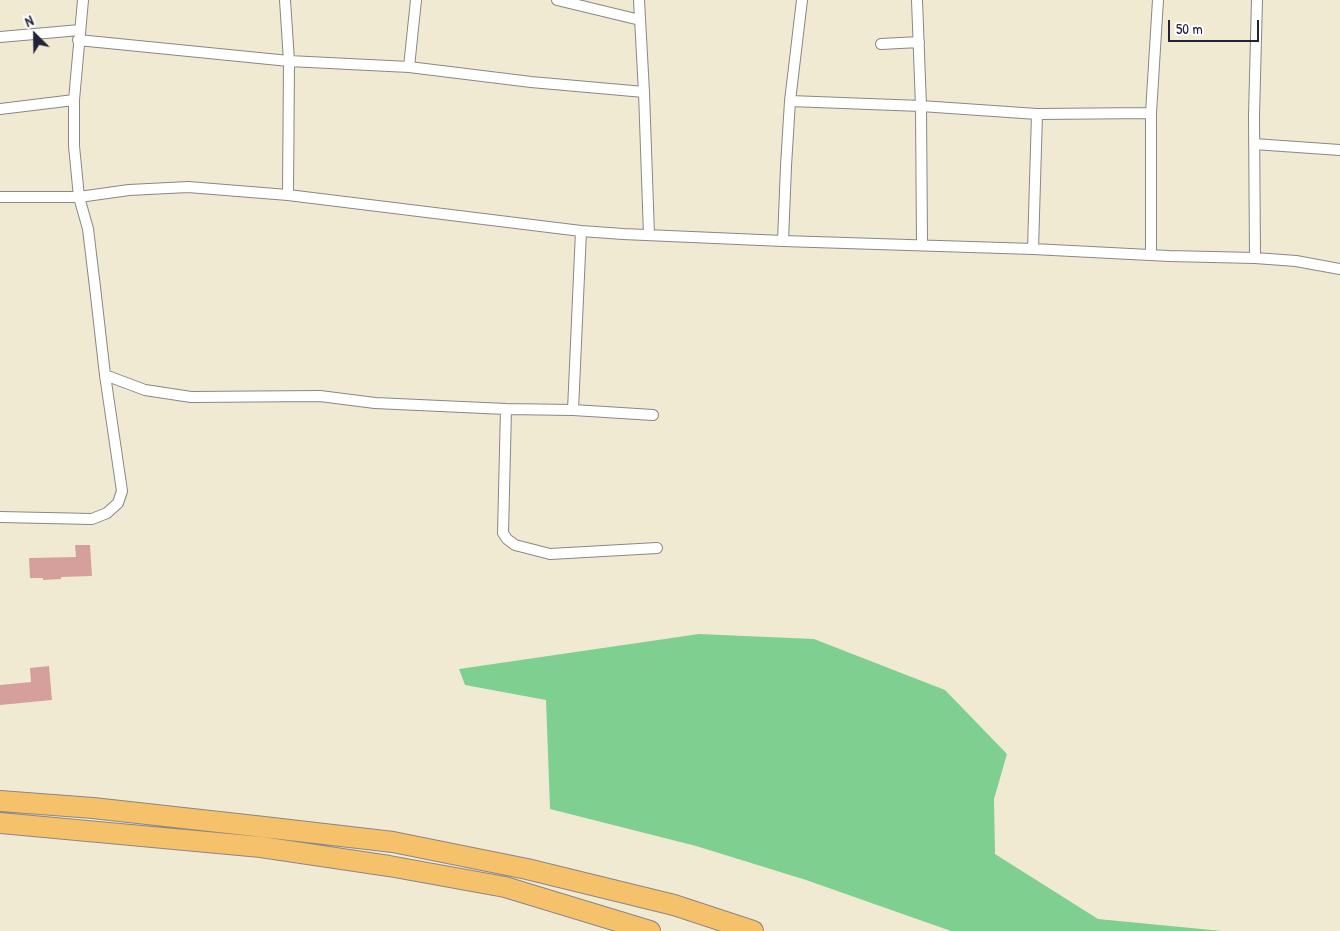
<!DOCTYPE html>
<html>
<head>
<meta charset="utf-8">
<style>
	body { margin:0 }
	#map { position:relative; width:1340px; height:931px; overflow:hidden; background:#f1ead3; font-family:"Patrick Hand",sans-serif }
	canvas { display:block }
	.north { position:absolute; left:10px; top:10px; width:50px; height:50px; -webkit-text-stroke:4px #fff; paint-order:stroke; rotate:337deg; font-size:14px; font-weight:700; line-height:20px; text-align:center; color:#22223b }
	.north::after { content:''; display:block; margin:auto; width:18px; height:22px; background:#22223b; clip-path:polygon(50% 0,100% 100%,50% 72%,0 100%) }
	.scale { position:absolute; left:1168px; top:20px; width:91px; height:22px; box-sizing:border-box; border:2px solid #22223b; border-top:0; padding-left:6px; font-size:15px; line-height:18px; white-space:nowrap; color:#22223b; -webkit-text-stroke:4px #fff; paint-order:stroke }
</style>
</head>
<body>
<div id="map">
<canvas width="1340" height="931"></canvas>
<div class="north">N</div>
<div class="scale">50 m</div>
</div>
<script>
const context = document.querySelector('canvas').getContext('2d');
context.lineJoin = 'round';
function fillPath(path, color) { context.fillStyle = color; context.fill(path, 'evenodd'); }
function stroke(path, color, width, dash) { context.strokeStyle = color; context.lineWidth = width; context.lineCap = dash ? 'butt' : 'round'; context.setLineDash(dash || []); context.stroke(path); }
const green = new Path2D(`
	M 699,634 L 814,639 L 945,690 L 1007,754 L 994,799 L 995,854 L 1098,919 L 1222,931 L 951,931 L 806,880 L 696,846 L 550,809 L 546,700 L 465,685 L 459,669 Z`);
const building = new Path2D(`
	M 75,545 L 90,545 L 92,576 L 61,577 L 61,579 L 43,580 L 43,578 L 30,578 L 29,558 L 76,557 Z
	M 49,666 L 52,700 L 0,705 L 0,685 L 31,682 L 30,668 Z`);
const street = new Path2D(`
	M 83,0 L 74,100 L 74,146 L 79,197 L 88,229 L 95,287 L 105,375 L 145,390 L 191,397 L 320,396 L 375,403 L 506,409 L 573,410 L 581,231 L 623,234 L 783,241 L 1033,249 L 1169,256 L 1255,258 L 1296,261 L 1340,269
	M 285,0 L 289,61 L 288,195
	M 557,0 L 640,20
	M 639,0 L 644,92 L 649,235
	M 917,0 L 921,106 L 922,245
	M 0,37 L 80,30
	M 78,40 L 289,61 L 409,67 L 531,82 L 644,92
	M 881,44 L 919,42
	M 409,67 L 416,0
	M 790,101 L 802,0
	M 0,109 L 74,100
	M 1254,144 L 1340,150
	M 0,197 L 79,197 L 129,190 L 188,187 L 288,195 L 581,231
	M 783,241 L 786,166 L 790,101 L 921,106 L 1037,114 L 1151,113
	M 1033,249 L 1037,114
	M 1151,255 L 1151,113 L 1158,0
	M 1255,258 L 1254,116 L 1257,0
	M 506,409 L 503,533 L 507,539 L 515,545 L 550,554 L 657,548
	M 573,410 L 653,415
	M 0,517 L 92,519 L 107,513 L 118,503 L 122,491 L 105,375`);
const highway = new Path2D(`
	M 0,801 L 93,808 L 264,827 L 393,842 L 527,869 L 674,905 L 753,931
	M 0,823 L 261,847 L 389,866 L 505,887 L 650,931`);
fillPath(green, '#7fd090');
fillPath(building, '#d59f9c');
stroke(street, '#8a8687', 12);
stroke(highway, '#8a8687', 22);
stroke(street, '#fff', 10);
stroke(highway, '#f5c16b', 20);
</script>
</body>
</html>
